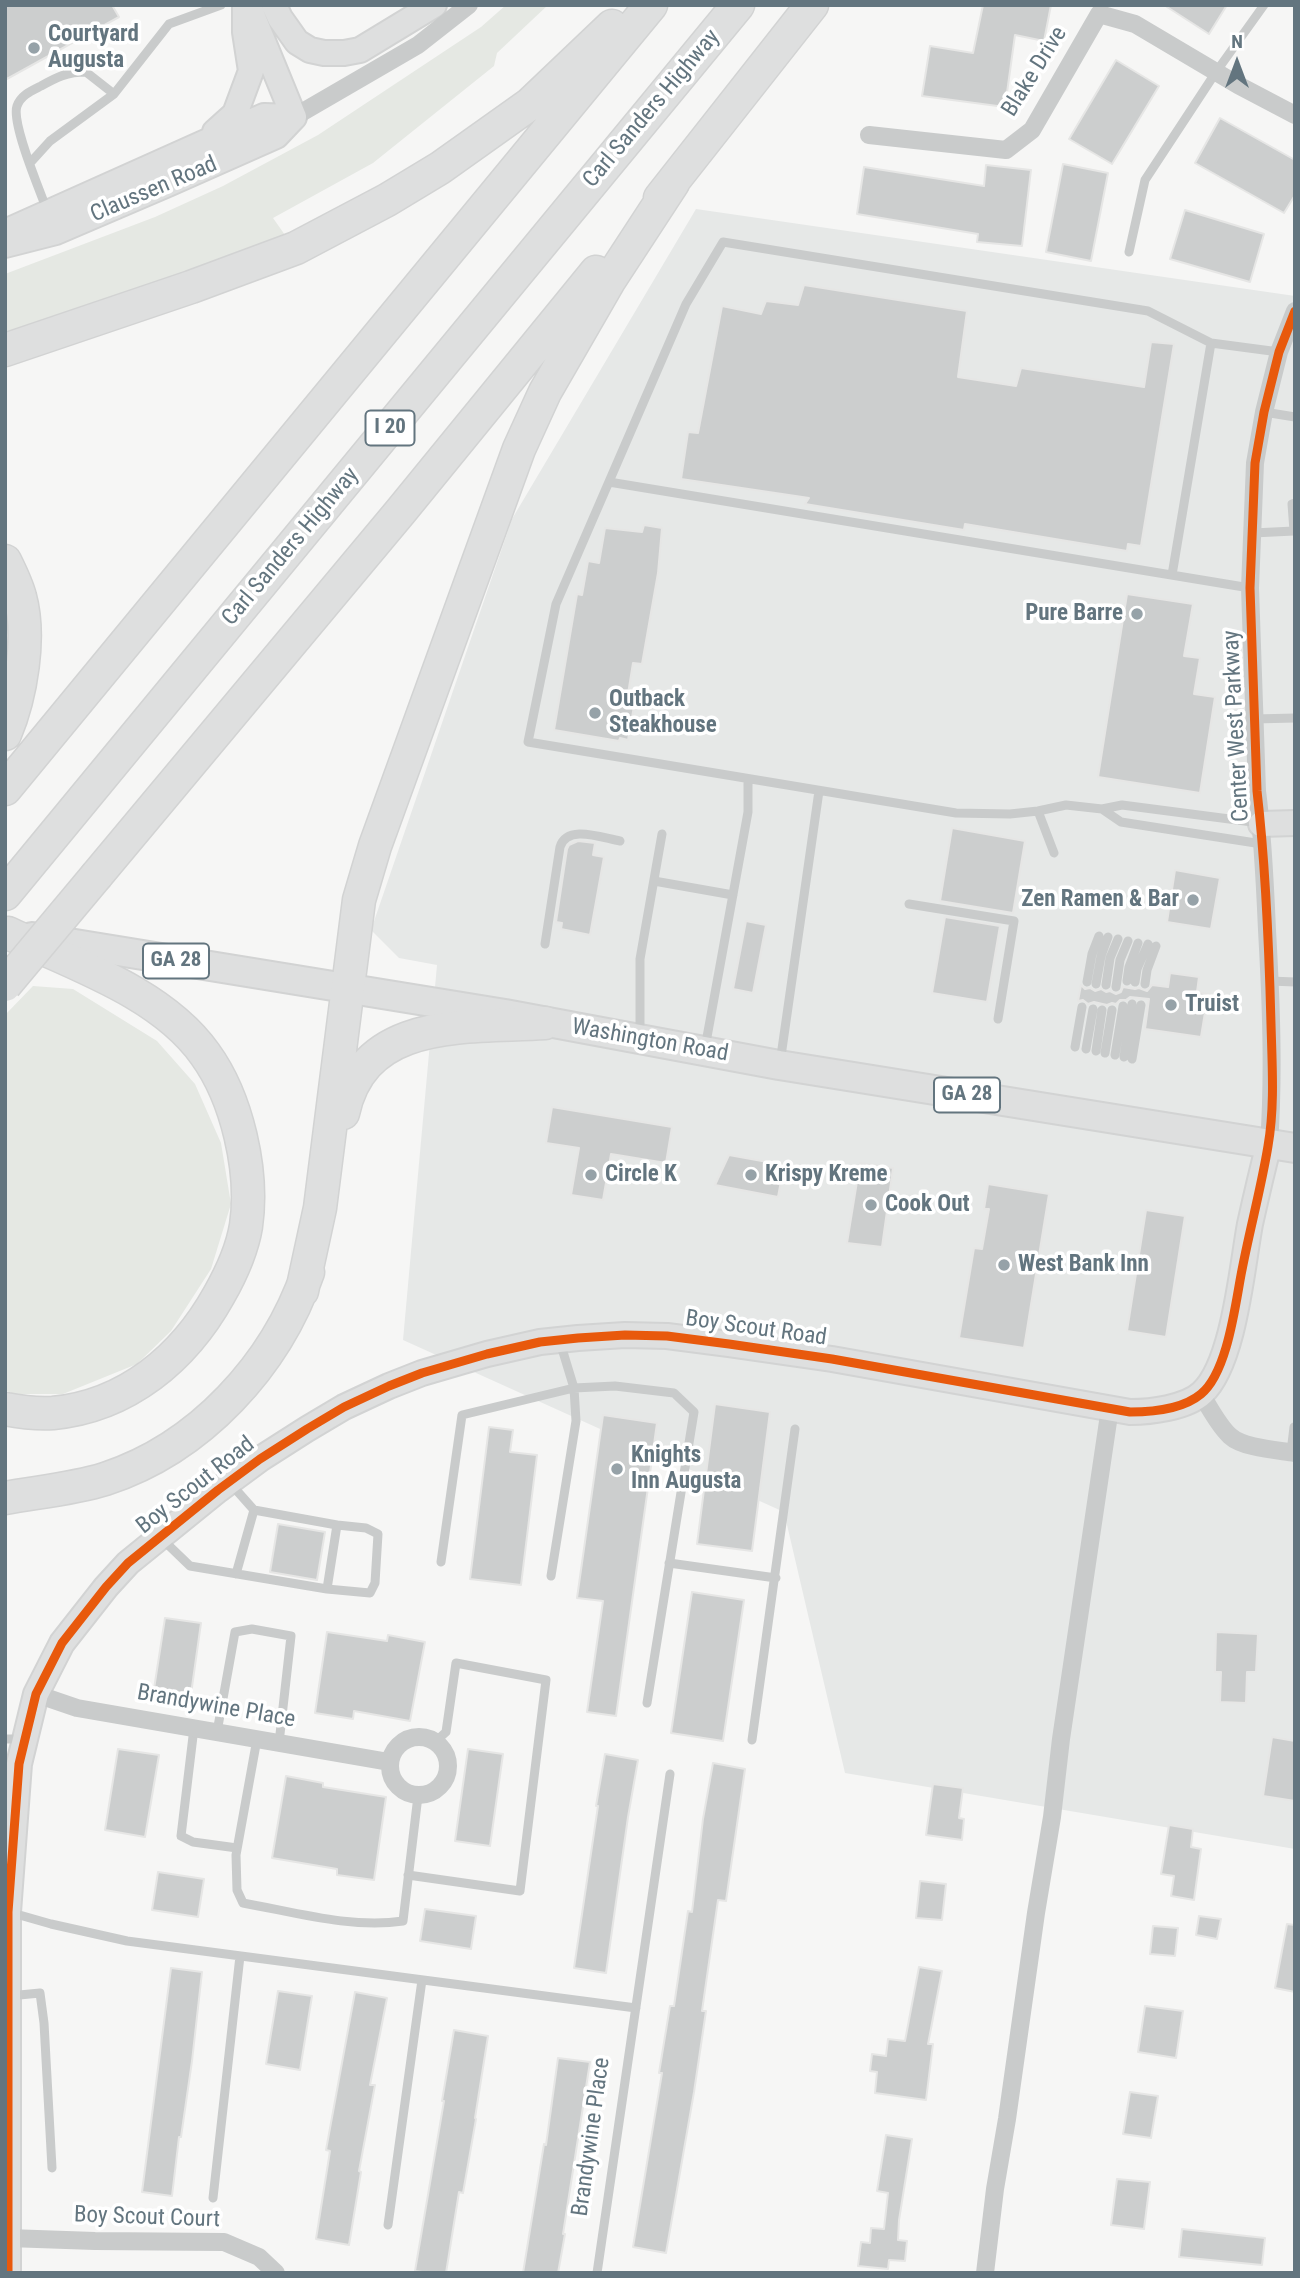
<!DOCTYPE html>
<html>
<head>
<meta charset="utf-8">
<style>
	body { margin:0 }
	#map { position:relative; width:1300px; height:2278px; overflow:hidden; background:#f6f6f5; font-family:"Roboto Condensed",sans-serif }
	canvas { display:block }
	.frame { position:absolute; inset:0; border:7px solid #63757f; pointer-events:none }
	.north { position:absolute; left:1202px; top:28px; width:70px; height:70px; -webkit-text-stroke:5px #fff; paint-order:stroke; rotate:0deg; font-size:19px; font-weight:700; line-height:28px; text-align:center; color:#63757f }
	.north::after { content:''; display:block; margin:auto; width:24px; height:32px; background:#63757f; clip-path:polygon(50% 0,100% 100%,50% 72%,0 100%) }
</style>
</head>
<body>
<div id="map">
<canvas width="1300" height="2278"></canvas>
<div class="frame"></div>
<div class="north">N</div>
</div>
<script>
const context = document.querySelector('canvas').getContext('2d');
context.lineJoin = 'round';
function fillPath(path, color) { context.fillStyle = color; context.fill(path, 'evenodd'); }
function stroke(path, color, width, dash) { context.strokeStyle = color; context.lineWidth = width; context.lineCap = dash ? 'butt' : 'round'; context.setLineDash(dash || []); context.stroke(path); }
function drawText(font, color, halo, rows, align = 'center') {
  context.font = font + ' "Roboto Condensed",sans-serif'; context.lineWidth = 7; context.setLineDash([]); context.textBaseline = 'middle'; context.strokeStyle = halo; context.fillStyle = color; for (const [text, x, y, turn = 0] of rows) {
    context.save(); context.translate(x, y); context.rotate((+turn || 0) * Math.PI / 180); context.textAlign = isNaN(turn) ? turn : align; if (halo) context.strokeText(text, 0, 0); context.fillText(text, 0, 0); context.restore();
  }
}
const built = new Path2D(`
	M 696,209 L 1295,296 L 1295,1849 L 845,1773 L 784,1512 L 403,1340 L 437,965 L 399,958 L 371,930 L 512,519 Z`);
const green = new Path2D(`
	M 506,5 L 548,5 L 497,53 L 494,66 L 373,163 L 273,218 L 285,235 L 270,246 L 5,337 L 5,274 L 155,217 L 223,186 L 318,135 L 481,27 Z
	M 33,986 L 73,989 L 157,1041 L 195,1084 L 221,1143 L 231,1204 L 211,1269 L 171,1331 L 137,1364 L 63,1394 L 14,1394 L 5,1390 L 5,1015 Z`);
const building = new Path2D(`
	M 5,5 L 112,5 L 119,17 L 5,80 Z
	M 983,5 L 1051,5 L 1044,41 L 1015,35 L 1005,107 L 922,96 L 930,46 L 973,53 Z
	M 1164,5 L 1227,5 L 1209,34 Z
	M 1116,60 L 1159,86 L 1112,164 L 1069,139 Z
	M 1220,118 L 1295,160 L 1295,195 L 1284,213 L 1195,163 Z
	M 1063,164 L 1108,173 L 1091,261 L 1046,252 Z
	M 986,165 L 1031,170 L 1022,246 L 977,242 L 978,234 L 857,214 L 864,167 L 984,186 Z
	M 1185,210 L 1264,234 L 1250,282 L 1170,259 Z
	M 804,285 L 967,311 L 958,377 L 1016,386 L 1021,368 L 1144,387 L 1151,342 L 1174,344 L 1141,546 L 1128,544 L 1127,551 L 965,524 L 964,530 L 805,504 L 809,498 L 681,479 L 688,432 L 698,433 L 722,306 L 761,314 L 766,301 L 798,305 Z
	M 644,525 L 662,528 L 658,573 L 642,664 L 633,663 L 628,694 L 636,695 L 628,740 L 620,738 L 619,741 L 554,730 L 577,594 L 582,595 L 588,561 L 599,563 L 605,528 L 642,532 Z
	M 1127,594 L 1193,604 L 1184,656 L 1200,658 L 1194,694 L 1215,697 L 1200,793 L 1098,777 Z
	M 952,828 L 1025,841 L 1013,913 L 940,901 Z
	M 578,841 L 595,843 L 593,855 L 604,857 L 590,935 L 561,929 L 562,923 L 556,922 L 567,849 L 569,845 Z
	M 1175,870 L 1220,878 L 1211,929 L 1167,922 Z
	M 945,917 L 1000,926 L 987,1002 L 932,993 Z
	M 746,921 L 766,925 L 753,993 L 733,989 Z
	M 1170,973 L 1199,977 L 1197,992 L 1208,994 L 1201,1037 L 1145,1029 L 1149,999 L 1130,997 L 1126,1000 L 1120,1000 L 1116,1004 L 1112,1003 L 1107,1005 L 1094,1002 L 1088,1004 L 1083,1000 L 1078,1001 L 1081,985 L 1085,989 L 1090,988 L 1095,991 L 1101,989 L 1106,992 L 1110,991 L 1116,994 L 1121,992 L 1123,987 L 1135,989 L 1139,988 L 1147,991 L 1152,985 L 1168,987 Z
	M 552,1107 L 672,1127 L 666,1163 L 611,1154 L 603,1200 L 571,1195 L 579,1148 L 546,1143 Z
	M 729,1155 L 784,1165 L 778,1197 L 715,1185 Z
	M 860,1163 L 893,1168 L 882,1247 L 847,1243 Z
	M 988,1184 L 1049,1194 L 1024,1348 L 959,1338 L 974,1248 L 982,1249 L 989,1209 L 984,1209 Z
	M 1146,1210 L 1185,1216 L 1166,1337 L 1127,1331 Z
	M 715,1404 L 770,1412 L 752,1551 L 697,1544 Z
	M 603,1415 L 657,1423 L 616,1716 L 587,1712 L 603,1601 L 577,1598 Z
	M 489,1427 L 513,1430 L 510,1452 L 537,1455 L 521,1585 L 470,1579 Z
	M 278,1524 L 325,1532 L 317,1580 L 270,1572 Z
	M 692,1592 L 744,1600 L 723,1741 L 671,1733 Z
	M 165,1618 L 201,1623 L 191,1694 L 154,1689 Z
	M 327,1632 L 387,1641 L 388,1635 L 425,1642 L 410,1721 L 354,1711 L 353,1719 L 315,1713 Z
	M 1216,1632 L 1258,1634 L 1256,1672 L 1247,1672 L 1246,1703 L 1220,1702 L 1221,1672 L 1215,1672 Z
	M 1272,1737 L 1295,1741 L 1295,1801 L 1263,1796 Z
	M 118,1749 L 159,1755 L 145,1837 L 105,1830 Z
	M 468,1749 L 503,1754 L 490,1846 L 455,1841 Z
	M 605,1754 L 638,1760 L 628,1817 L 606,1973 L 574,1968 L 598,1806 L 596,1806 Z
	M 713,1763 L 745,1769 L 726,1901 L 718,1900 L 702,2011 L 706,2011 L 694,2092 L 666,2253 L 633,2247 L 662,2073 L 659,2073 L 670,2006 L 674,2006 L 688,1911 L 692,1912 L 703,1819 Z
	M 286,1776 L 323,1783 L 323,1787 L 386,1797 L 374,1880 L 337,1875 L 337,1869 L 272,1858 Z
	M 933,1784 L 963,1788 L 959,1818 L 964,1819 L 962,1840 L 926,1835 Z
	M 1169,1825 L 1193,1829 L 1191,1847 L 1201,1849 L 1194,1900 L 1171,1896 L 1174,1876 L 1161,1874 Z
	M 158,1872 L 204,1879 L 198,1917 L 152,1910 Z
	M 920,1881 L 946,1884 L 942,1920 L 916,1918 Z
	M 425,1909 L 476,1916 L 471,1949 L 420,1941 Z
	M 1199,1916 L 1221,1919 L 1217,1939 L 1196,1935 Z
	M 1287,1924 L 1295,1925 L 1295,1992 L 1275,1988 Z
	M 1153,1926 L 1178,1928 L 1175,1956 L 1150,1954 Z
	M 919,1967 L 942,1971 L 928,2044 L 933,2044 L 926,2100 L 875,2093 L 877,2072 L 870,2071 L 872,2054 L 886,2056 L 888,2039 L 905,2041 Z
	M 171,1968 L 202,1972 L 192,2061 L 181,2137 L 179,2137 L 172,2196 L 142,2192 Z
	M 278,1991 L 312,1996 L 300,2070 L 266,2064 Z
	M 355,1992 L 387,1998 L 370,2085 L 375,2085 L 359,2171 L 361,2172 L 349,2245 L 316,2239 L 330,2151 L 326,2150 Z
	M 1145,2006 L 1183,2011 L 1176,2058 L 1138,2052 Z
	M 454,2030 L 488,2036 L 475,2118 L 476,2119 L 463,2193 L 459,2192 L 446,2273 L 429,2273 L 415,2271 L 444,2101 L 442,2101 Z
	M 558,2058 L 590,2062 L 563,2234 L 565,2234 L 558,2273 L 523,2273 L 544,2144 L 546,2145 Z
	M 1130,2092 L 1158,2096 L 1151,2138 L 1123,2134 Z
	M 886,2135 L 912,2139 L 899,2220 L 898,2240 L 907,2241 L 905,2261 L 889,2260 L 888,2269 L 858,2266 L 861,2242 L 870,2243 L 871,2228 L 884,2229 L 888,2193 L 877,2191 Z
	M 1117,2179 L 1150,2182 L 1144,2229 L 1111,2225 Z
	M 1182,2229 L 1265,2238 L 1262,2265 L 1179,2257 Z`);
const lane = new Path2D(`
	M 30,163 L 50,141 L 114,94 L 169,24 L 221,5
	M 47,210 C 40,191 11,123 17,106 C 21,95 31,91 41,86 C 57,77 67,72 86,72 L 114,94
	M 1129,252 L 1145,180 L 1216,72 L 1264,5
	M 1264,412 L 1295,417
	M 609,482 L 1250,588
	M 1253,533 L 1294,531 L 1292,504 L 1295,503
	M 1172,575 L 1211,343
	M 1254,719 L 1295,718
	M 1102,809 L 1121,822 L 1262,844
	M 1038,811 L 1054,853
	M 1260,823 L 1122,805 L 1102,809 L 1066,805 L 1038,811 L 1010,814 L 956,813 L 528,742 L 556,604 L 686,304 L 723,242 L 1148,311 L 1211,343 L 1279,352
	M 654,881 L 733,895
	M 909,904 L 1014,921 L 998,1019
	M 545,944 L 560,847 C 567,824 602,838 620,841
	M 1127,981 L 1129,967 L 1138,943
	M 1270,981 L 1295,982
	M 1087,982 L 1092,954 L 1099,936
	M 1135,982 L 1137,969 L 1148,944
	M 1096,984 L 1101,956 L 1108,937
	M 1145,984 L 1147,970 L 1156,946
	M 1106,985 L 1110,958 L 1118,939
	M 1116,987 L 1120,960 L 1128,941
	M 640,1034 L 640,959 L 662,834
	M 1075,1047 L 1082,1007
	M 705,1048 L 748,812 L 748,779
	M 1086,1049 L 1093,1009
	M 1096,1051 L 1102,1010
	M 1105,1053 L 1112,1010
	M 1115,1055 L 1123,1006
	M 1124,1057 L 1132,1004
	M 1132,1059 L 1141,1005
	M 780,1063 L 819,791
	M 1291,1452 L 1294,1427
	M 161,1538 L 190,1566 L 327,1589 L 337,1525 L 254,1510 L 230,1483
	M 441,1562 L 462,1415 L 574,1388 L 560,1342
	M 669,1563 L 776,1578
	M 236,1574 L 254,1510
	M 551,1576 L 576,1421 L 574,1388 L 615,1386 L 674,1393 L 694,1412 L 647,1703
	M 327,1589 L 370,1593 L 375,1583 L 378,1534 L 366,1528 L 337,1525
	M 194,1728 L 181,1836 L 193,1842 L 237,1848
	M 217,1732 L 235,1632 L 252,1629 L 291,1636 L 279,1743
	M 5,1739 L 24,1739
	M 257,1739 L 236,1855 L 237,1890 L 243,1903 C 294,1912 352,1929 403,1921 L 418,1796
	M 752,1740 L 795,1429
	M 408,1875 L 520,1891 L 546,1680 L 456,1663 L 446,1732 L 435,1742
	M 9,1912 L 51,1924 L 127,1941 L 636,2008
	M 9,1996 L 40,1993 L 44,2023 L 52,2168
	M 213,2198 L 240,1956
	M 388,2225 L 422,1980
	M 597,2273 L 670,1774`);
const street = new Path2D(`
	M 294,117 L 418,45 L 469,5
	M 869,135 L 1006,150 L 1032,130 L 1099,14 L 1135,24 L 1238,85 L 1295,115
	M 1269,1144 C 1274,1073 1271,1001 1267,930 C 1265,883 1263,837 1257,791 L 1250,588 L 1255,463 L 1264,412 L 1279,352 L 1295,311
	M 1201,1394 C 1210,1408 1218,1425 1230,1436 C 1243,1448 1277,1450 1295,1453
	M 36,1694 L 77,1708 L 389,1762
	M390 1766a29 29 0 1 1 58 0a29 29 0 1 1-58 0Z
	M 8,2238 L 95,2241 L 224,2242 L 259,2257 L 276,2273
	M 985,2273 L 995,2189 L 1007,2119 L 1036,1913 L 1052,1817 L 1061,1739 L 1110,1408`);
const secondary = new Path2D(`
	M 274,5 L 280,18 L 297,42 L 310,50 L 324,53 L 344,53 L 360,50 L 434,5
	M 251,12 L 294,117
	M 215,132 L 235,114 L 251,71 L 245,32 L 245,5
	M 5,232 L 264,116 L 294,117
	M 5,245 L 56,232 L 168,184 L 276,136 L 294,117
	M 1261,824 L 1295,823
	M 8,2273 L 8,1912 L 19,1764 L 36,1694 L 62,1643 L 106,1587 L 128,1563 L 218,1490 L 260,1459 L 307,1429 L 344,1407 L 389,1386 L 422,1373 L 487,1354 L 540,1342 L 578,1338 L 625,1335 L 667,1336 L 729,1344 L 832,1359 L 1130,1412 C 1150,1412 1186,1408 1202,1393 C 1234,1364 1242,1267 1250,1224 C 1256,1197 1262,1171 1269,1144`);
const primary = new Path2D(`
	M 32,937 L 505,1014 L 779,1065 L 1295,1148`);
const highway = new Path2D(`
	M 660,198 L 812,5
	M 5,350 L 191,287 L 296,248 L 387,200 L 440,168 L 530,104 L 612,26
	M 5,561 C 11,573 17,585 20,597 C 31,637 21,696 5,734
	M 5,789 L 651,5
	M 97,875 L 401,511 L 596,272
	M 5,894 L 738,5
	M 343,1113 C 364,1016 467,1028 545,1023
	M 302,1291 L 320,1208 L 359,900 L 375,846 L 519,449 L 545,392 L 609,281 L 673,183
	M 5,1409 C 21,1412 37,1414 53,1413 C 127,1406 184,1358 219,1295 C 231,1274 242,1250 246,1226 C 254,1171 237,1098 205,1054 C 162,993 74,964 8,933
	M 5,1498 C 38,1492 73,1489 105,1479 C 200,1448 276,1365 308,1272`);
const highwayBridge = new Path2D(`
	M 5,985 L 97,875`);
const cycleway = new Path2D(`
	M 8,2273 L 8,1912 L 19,1764 L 36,1694 L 62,1643 L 106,1587 L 128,1563 L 218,1490 L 260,1459 L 307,1429 L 344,1407 L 389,1386 L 422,1373 L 487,1354 L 540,1342 L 578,1338 L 625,1335 L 667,1336 L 729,1344 L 832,1359 L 1130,1412 C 1152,1412 1183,1409 1201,1394 C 1227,1373 1235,1307 1241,1275 C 1249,1232 1261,1189 1268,1146 C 1275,1106 1272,1064 1271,1024 C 1269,946 1266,868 1257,791 L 1250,588 L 1255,463 L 1264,412 L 1279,352 L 1295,311`);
const markers = [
	[34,48,7,"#96a2a8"],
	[1137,614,7,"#96a2a8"],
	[595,713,7,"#96a2a8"],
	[1193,900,7,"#96a2a8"],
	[1171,1005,7,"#96a2a8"],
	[591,1175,7,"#96a2a8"],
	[751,1175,7,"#96a2a8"],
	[871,1205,7,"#96a2a8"],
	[1004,1265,7,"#96a2a8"],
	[617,1469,7,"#96a2a8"]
];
const shields = [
	[390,428,49],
	[176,961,66],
	[967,1095,66]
];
const shieldNames = [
	["I 20",390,428],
	["GA 28",176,961],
	["GA 28",967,1095]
];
const poiNames = [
	["Courtyard",48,35],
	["Augusta",48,61],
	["Pure Barre",1123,614,"right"],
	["Outback",609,700],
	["Steakhouse",609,726],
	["Zen Ramen & Bar",1179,900,"right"],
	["Truist",1185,1005],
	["Circle K",605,1175],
	["Krispy Kreme",765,1175],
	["Cook Out",885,1205],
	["West Bank Inn",1018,1265],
	["Knights",631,1456],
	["Inn Augusta",631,1482]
];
const streetNames = [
	["Blake Drive",1035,72,-58],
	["Carl Sanders Highway",652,109,-50],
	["Claussen Road",154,190,-23],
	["Carl Sanders Highway",291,547,-50],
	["Center West Parkway",1237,726,-93],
	["Washington Road",650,1041,10],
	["Boy Scout Road",756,1329,8],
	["Boy Scout Road",196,1486,-38],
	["Brandywine Place",216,1707,10],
	["Brandywine Place",592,2137,-82],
	["Boy Scout Court",147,2218,2]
];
fillPath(built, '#e6e8e7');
fillPath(green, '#e5e8e3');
fillPath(building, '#cccece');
stroke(building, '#e6e6e5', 2);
stroke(secondary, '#d2d3d3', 28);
stroke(primary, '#d2d3d3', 32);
stroke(highway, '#d2d3d3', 35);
stroke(lane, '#c9cbcb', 9);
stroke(street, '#c9cbcb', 18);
stroke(secondary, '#dedfdf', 24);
stroke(primary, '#dedfdf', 28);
stroke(highway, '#dedfdf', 32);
stroke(highwayBridge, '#d2d3d3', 35, []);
stroke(highwayBridge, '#dedfdf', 32);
stroke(cycleway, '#e8590c', 9);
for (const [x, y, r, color] of markers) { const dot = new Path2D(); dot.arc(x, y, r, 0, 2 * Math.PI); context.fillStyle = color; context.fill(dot); stroke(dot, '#fff', 2.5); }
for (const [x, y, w] of shields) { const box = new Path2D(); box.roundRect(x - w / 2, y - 17.5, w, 35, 5); context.fillStyle = '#fff'; context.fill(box); stroke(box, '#63757f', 2); }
drawText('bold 21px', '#63757f', null, shieldNames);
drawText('bold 23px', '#63757f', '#fff', poiNames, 'left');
drawText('23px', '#63757f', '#fff', streetNames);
</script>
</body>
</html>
